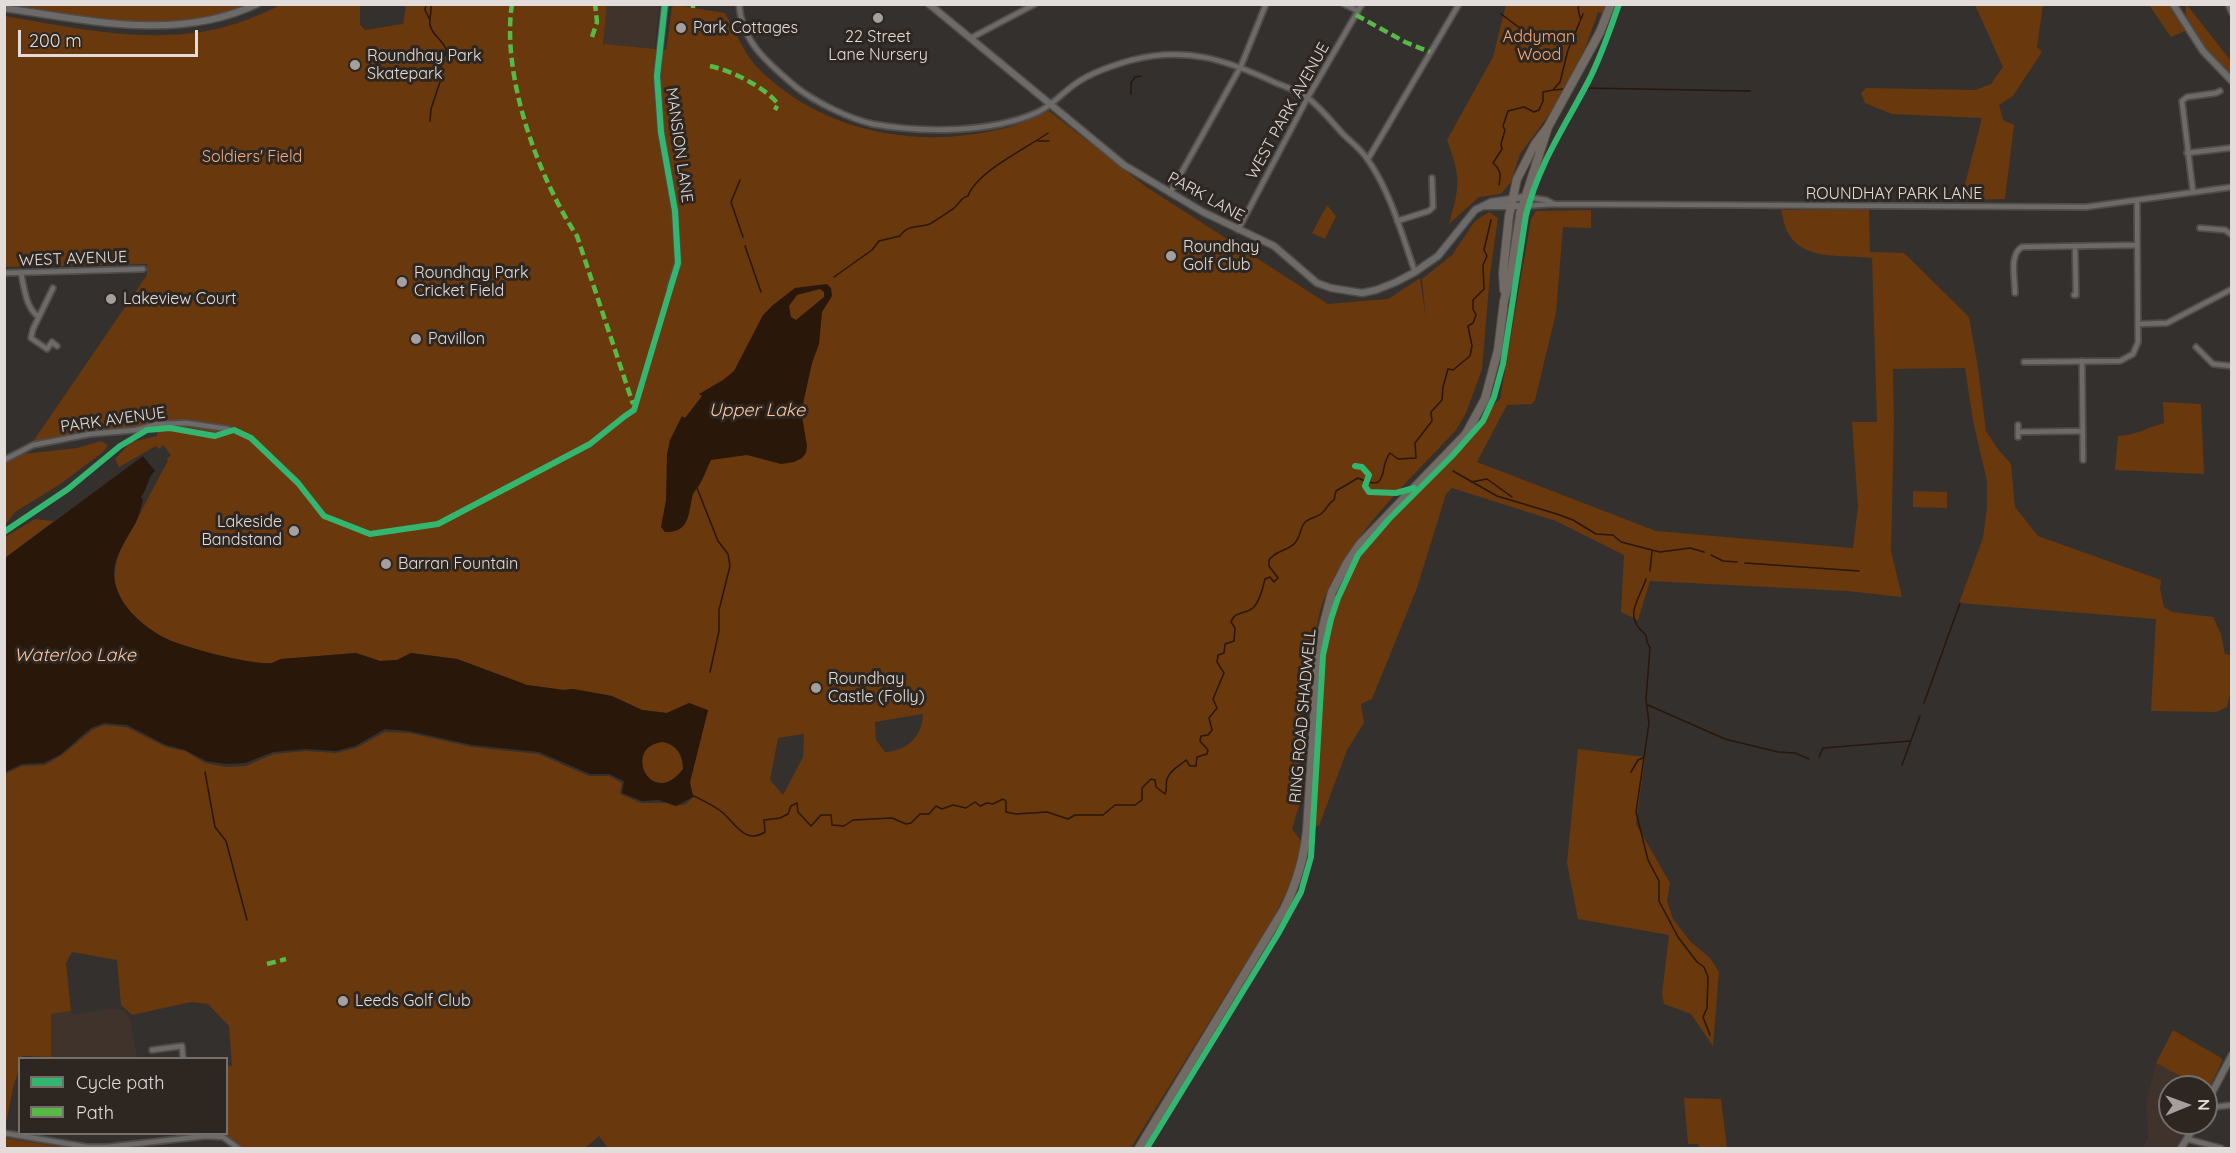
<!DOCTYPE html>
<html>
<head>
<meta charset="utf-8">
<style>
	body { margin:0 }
	#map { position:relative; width:2236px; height:1153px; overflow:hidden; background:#34302e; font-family:Quicksand,sans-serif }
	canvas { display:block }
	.frame { position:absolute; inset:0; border:6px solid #e2ddda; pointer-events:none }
	.legend { position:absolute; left:18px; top:1057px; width:210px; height:78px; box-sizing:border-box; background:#2d2621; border:2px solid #756f6b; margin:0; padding:8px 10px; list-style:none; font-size:18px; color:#e2ddda }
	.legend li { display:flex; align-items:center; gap:12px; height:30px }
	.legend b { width:30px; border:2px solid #756f6b }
	.north { position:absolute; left:2158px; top:1075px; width:60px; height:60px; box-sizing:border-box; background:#2d2621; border:2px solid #756f6b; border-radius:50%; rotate:89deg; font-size:16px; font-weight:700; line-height:24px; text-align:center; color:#e2ddda }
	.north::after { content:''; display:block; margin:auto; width:21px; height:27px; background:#a5a09e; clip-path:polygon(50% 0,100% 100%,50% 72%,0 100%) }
	.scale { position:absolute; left:18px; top:30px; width:180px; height:27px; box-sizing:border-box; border:3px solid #e2ddda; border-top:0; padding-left:8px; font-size:18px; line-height:21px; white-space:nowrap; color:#e2ddda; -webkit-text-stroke:4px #2d2621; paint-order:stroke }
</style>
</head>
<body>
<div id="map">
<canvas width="2236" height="1153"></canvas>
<div class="frame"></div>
<ul class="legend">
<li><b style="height:8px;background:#33b770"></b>Cycle path</li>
<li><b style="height:8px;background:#58b947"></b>Path</li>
</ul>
<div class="north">N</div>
<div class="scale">200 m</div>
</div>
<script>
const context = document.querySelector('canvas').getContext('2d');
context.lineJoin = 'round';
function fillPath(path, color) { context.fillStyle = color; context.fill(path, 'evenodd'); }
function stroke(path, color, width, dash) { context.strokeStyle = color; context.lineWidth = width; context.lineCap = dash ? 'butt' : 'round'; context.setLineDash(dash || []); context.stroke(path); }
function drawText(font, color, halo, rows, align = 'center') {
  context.font = font + ' Quicksand,sans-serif'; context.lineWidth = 6; context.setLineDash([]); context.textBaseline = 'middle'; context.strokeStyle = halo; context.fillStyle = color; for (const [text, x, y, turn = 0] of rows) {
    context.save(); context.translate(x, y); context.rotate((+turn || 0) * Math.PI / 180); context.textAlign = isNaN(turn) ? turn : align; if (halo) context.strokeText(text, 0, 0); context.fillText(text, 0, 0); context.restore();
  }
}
const built = new Path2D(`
	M 607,5 L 659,5 L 652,75 L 603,44 Z
	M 111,1008 L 124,1010 L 130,1018 L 137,1058 L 51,1057 L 51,1014 L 71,1011 L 74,1015 Z
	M 2156,1063 L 2201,1087 L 2170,1087 L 2170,1123 L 2191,1123 L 2175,1148 L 2142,1148 L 2148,1138 L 2146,1104 Z`);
const green = new Path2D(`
	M 1515,4 L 1606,5 L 1603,14 L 1598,12 L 1586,46 L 1557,104 L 1520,154 L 1511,182 L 1501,194 L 1479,197 L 1449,224 C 1460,186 1461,178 1447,140 L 1493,57 L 1506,5 Z
	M 17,5 L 246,5 C 233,9 219,14 206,17 C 147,29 75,16 17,5 Z
	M 281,5 L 360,5 L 360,25 L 365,30 L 403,24 L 406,5 L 607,5 L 603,44 L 666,50 L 672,7 L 676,5 L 725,13 C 733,27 746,56 757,67 C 819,131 913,149 997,130 C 1015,127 1032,118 1049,111 L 1145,186 L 1328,304 L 1388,299 L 1420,278 L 1426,319 L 1422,279 L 1452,255 L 1475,221 L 1489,212 L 1498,218 L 1490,274 L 1482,369 L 1466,413 L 1456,430 C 1409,481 1350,534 1324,599 C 1312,630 1316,666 1303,697 L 1299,806 L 1292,829 L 1301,841 C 1295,891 1263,934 1237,977 C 1202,1034 1166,1091 1131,1148 L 608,1148 L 599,1136 L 585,1148 L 238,1148 C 217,1133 209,1136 184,1139 L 183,1134 L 226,1134 L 227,1066 L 232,1066 L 229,1026 L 208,1004 L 191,1002 L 132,1015 L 121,1005 L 117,960 L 72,952 L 66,963 L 71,1011 L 51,1014 L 51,1057 L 24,1056 L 20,1058 L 19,1068 L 13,1088 L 5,1128 L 5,774 L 22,766 L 45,765 L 62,755 L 92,730 L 104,725 L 126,727 L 166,747 L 185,751 L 205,763 L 226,767 L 246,766 L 274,754 L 306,751 L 336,753 L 356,748 L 385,732 L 409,733 L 472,747 L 538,754 L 589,776 L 609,776 L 622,783 L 620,794 L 641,803 L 667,803 L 676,806 L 686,804 L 693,797 L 690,782 L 708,711 L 689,703 L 667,713 L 642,710 L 612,696 L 573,689 L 564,690 L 527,685 L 457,659 L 411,653 L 397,660 L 380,661 L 356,653 L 281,659 C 278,660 275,662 272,663 C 254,666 177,646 161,636 C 139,623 112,600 115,572 C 116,553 127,539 136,522 C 146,501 157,481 168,461 L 167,459 L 171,455 L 163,445 L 159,449 L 156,446 L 119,467 L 115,459 L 131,442 L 157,436 L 158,424 L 68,441 L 32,443 L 147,275 L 147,264 L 5,267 L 5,16 C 80,29 163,48 238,23 C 253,18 267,11 281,5 ZM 923,714 C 922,737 907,751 885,752 L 876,740 L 875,722 ZM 804,734 L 803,757 L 783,795 L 770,780 L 778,738 Z
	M 1975,5 L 2043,5 L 2037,47 L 2042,52 L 2013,96 L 1999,105 L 2003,120 L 2014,125 L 2005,199 L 1961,200 L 1982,118 L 1892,114 L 1865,103 L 1861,93 L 1866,88 L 1975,90 L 1991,84 L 2003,67 Z
	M 2149,5 L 2168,5 L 2185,31 L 2171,37 Z
	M 2187,5 L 2231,61 L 2231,75 C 2218,61 2178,25 2187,5 Z
	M 1327,205 L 1336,216 L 1325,239 L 1312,233 Z
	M 1869,209 L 1870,252 L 1904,253 L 1969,317 L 1978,368 L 1986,431 L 1998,449 L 2011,464 L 2015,507 L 2038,536 L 2161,580 L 2160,588 L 2164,607 L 2172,612 L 2213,617 L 2221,634 L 2225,654 L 2231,655 L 2231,689 L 2227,707 L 2216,712 L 2151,711 L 2156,619 L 1959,603 L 1983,538 L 1987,507 L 1987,481 L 1973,421 L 1965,368 L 1893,369 L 1894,423 L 1891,551 L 1902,597 L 1847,591 L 1650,581 L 1638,620 L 1621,612 L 1624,555 L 1556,521 L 1452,488 L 1446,494 L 1417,588 L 1372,699 L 1361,704 L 1364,723 L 1347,750 L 1319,826 L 1315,825 L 1325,640 L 1338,598 L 1358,555 L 1389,518 L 1485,423 L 1493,405 L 1500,399 L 1531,219 L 1536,211 L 1591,210 L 1591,228 L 1563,227 L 1556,313 L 1535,400 L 1532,404 L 1507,405 L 1477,462 L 1656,531 L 1853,548 L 1858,506 L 1852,422 L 1877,422 L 1872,258 C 1844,254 1804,262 1788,233 C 1784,226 1783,217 1781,210 Z
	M 2163,402 L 2201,404 L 2204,474 L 2115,470 L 2118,436 C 2137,435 2146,428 2164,423 Z
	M 101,441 L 108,445 L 103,452 L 59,485 L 15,512 L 5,525 L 5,461 L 23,454 L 77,448 Z
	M 1913,491 L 1947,492 L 1947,508 L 1913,507 Z
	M 35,519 L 54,521 L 5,558 L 5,537 Z
	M 662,742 C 676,744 683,755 683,769 C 652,810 621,748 662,742 Z
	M 1578,749 L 1645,757 L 1636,824 L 1670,883 L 1667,901 L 1673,919 L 1690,941 L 1710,958 L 1719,972 L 1713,1046 L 1691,1014 L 1664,1004 L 1662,994 L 1669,935 L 1578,919 L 1567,863 Z
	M 2173,1030 L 2223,1059 L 2208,1091 L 2206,1087 L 2201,1087 L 2156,1063 Z
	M 1684,1098 L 1721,1099 L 1727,1148 L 1699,1148 L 1698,1144 L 1688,1144 Z
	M 4,1138 L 5,1138 L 68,1148 L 5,1148 Z`);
const water = new Path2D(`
	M 827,284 L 831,288 L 832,296 L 822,312 L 819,344 L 812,363 L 803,404 L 802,416 L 807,446 L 806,453 L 802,458 L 794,462 L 781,464 L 747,455 L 711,460 C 707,467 705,475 701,482 C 699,486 695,490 693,494 C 688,512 691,533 665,532 L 661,527 L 666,500 L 667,454 L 670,440 L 682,416 L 685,418 L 702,396 L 699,394 L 723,380 L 734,371 L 763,315 L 773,305 L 795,288 ZM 820,289 L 824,292 L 824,297 L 796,320 L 791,317 L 789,306 L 797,295 Z
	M 143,456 L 155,471 C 147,478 148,488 141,497 L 143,500 C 141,507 139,515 136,522 C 127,539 113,556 114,577 C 117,603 139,623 161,636 C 177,646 254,666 272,663 C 275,662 278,660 281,659 L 356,653 L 380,661 L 397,660 L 411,653 L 457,659 L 527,685 L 564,690 L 573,689 L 612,696 L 642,710 L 667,713 L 689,703 L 708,710 L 690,782 L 693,797 L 676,806 L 659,800 L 642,801 L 622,793 L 624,781 L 609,774 L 590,774 L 539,752 L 472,745 L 409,731 L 385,729 L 355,746 L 336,751 L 306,749 L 273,752 L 245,763 L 226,764 L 206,761 L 185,750 L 166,745 L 127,725 L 104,723 L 91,728 L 61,754 L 44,763 L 22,764 L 5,772 L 5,558 ZM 662,742 C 676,744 683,754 683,769 C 652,811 621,747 662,742 Z`);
const stream = new Path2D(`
	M 426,4 L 425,10 L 429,18
	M 1580,4 L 1578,8 L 1580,18
	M 1501,14 L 1536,40 L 1536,55
	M 1586,88 L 1750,91
	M 1554,90 L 1564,89
	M 1131,94 L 1131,83 L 1135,77 L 1141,76
	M 430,121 L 431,109 L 442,76 L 440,62 C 457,46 433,40 430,25 C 429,18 432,11 431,4
	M 1038,141 L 1049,141
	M 740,180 L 731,202 L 743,237
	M 1499,185 C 1501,175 1501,170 1493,163 L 1502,149 L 1501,144 L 1505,130 L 1503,126 L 1508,111 L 1524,107 L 1534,112 L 1539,110 L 1543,101 L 1543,92 L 1553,90 L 1560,82 L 1568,50 L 1583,14
	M 745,246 L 761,292
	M 834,277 L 872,250 L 879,241 L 900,236 C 908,224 919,228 930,224 C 933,222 952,210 954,208 C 960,203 960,198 968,196 C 976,172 1027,148 1048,133
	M 1453,471 L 1497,496 L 1557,514 L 1573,520 L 1596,534 L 1613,535 L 1621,542 L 1652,550 L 1660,552 L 1690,548 L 1704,552
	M 1471,482 L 1487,479 L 1512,497
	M 697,488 L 718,541 L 728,554 L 730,566 L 719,610 L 719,631 L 710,672
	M 1711,555 L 1723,561 L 1737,562
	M 1745,563 L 1859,571
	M 1650,571 L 1652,551
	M 1646,579 C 1639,601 1622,616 1646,635 L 1647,642 L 1650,648 L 1646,699 L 1649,723 L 1636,812 L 1648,860 L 1659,881 L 1659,901 L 1678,937 L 1697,962 L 1704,967 L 1708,977 L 1707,1008 L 1703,1017 L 1710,1035
	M 1924,703 L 1960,603
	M 1648,705 L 1725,739 L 1778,752 L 1795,753 L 1809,759
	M 1819,757 L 1823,748 L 1910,741
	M 1902,765 L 1920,716
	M 205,772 L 215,827 L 226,841 L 247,920
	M 1631,772 L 1638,760 L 1643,758
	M 692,795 C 702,800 713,805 722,812 C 735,823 745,845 765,832 L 764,820 L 780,818 L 788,814 L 791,806 L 797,803 L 798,812 L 811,826 L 821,815 L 831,815 L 832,825 L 844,826 L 853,820 L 892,818 L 906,824 L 911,823 L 920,814 L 929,814 L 936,806 L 942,809 L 953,805 L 966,808 L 975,802 L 980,806 L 987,803 L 993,804 L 1003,799 L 1006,801 L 1006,812 L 1016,814 L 1047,812 L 1068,819 L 1075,815 L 1103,815 L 1115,805 L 1135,805 L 1142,800 L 1142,788 L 1151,779 L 1155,780 L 1156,787 L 1165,794 C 1168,789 1165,785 1167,779 C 1170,770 1179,766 1186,760 L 1190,766 L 1196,766 L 1197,757 L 1207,754 L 1208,750 L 1200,741 L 1201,736 L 1208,735 L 1212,730 L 1209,718 L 1217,708 L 1213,699 L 1224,673 L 1217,662 L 1218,655 L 1224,653 L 1225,644 L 1234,641 L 1235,628 L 1231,622 C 1235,610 1246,615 1254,607 C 1260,600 1263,588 1265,579 L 1270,577 L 1274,582 L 1278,578 L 1269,566 L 1269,560 C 1276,550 1288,551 1295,543 C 1300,537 1300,531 1303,525 C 1307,517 1316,519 1322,513 C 1327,509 1328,503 1334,500 L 1336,491 L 1358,478 C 1391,494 1378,467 1390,453 L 1398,459 L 1416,458 L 1415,443 L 1432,421 L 1431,412 L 1442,400 L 1443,387 L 1448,369 L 1453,370 L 1470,356 L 1472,346 L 1468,326 L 1473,323 L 1476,315 L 1473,309 L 1473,300 L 1484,289 L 1483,265 L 1487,256 L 1484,250 L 1491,220`);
const minor = new Path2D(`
	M 665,4 L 657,76 L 661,132 L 675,211 L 677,247 L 678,263 L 670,287
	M 739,4 C 742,43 768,63 796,87 C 815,102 850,119 873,124 C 923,133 992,133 1038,112 C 1053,105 1064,91 1078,82 C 1093,72 1114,65 1132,60 C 1186,46 1227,60 1276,83 C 1286,87 1299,91 1308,98 C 1321,108 1332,122 1343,134 C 1351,142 1362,150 1368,160 C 1391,193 1402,235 1415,272
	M 1344,4 L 1358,11
	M 2228,4 L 2232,13
	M 971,38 L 1035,4
	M 2187,153 L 2230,148
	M 1368,159 L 1459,4
	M 2193,192 L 2182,101 L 2187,97 L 2216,93 L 2220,91
	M 1170,193 L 1241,66 L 1266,4
	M 1525,197 L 1546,200 L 1554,204
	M 1522,206 L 1554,204 L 2086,207 L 2232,187
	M 1397,221 L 1429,211 L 1433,207 L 1432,178
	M 2200,228 L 2225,230 L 2232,235
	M 1238,230 L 1308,97 L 1362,4
	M 4,273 L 143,269
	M 21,273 C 24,287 26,309 39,317
	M 53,288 L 33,329 L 31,338 L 47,349 L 52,342 L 57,346
	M 2015,293 C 2015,279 2009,254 2022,247 L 2137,245
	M 2074,295 L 2076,295 L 2075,246
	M 2138,324 L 2167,323 L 2232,289
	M 2196,347 L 2213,364 L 2232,366
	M 2082,361 L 2083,460
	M 2024,362 L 2120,361 L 2133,354 L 2138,342 L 2137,200
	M 2018,425 L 2018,437
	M 2018,432 L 2082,431
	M 4,460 L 33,445 L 90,434 L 136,430 L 158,424 L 186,423 L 228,429
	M 152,1050 L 182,1046 L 183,1058
	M 2206,1108 L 2232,1105
	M 4,1133 L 87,1147 L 107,1147 L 206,1136 L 223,1137 L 238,1148
	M 2187,1139 L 2221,1148`);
const tertiary = new Path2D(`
	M 929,4 L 1124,165 L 1203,212 L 1274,246 L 1317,283 L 1331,288 L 1362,293 L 1376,290 L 1396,282 L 1415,272 L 1438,256 L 1475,210 L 1491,202 L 1524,197
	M 2173,4 L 2203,51 L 2232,81
	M 4,8 C 87,20 178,42 257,4
	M 1485,206 L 1522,206
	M 2206,1104 L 2232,1055
	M 2181,1148 L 2197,1123`);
const trunk = new Path2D(`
	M 1504,290 L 1503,273 L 1509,216 L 1517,179 L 1535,144 L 1548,127 L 1600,32 L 1611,4
	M 1139,1148 L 1284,909 C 1297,883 1304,859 1307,830 L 1318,655 L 1321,635 L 1332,592 L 1347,563 L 1360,544 L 1466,434 L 1485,399 L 1498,350 L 1504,301 L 1511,274 L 1520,214 L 1548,127`);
const quiet = new Path2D(`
	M 512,4 C 501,75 538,177 577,236 L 633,404
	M 693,8 L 693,4
	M 1356,15 L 1405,42 L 1430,52
	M 592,37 L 597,22 L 595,4
	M 710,66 C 730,70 765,87 778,104 L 775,110
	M 267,964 L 286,959`);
const cycleway = new Path2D(`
	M 1355,466 L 1362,467 L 1369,475 L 1365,486 L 1369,492 L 1396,493 L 1414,488
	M 4,532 L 68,489 L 120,446 L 147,430 L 170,428 L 215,436 L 234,430 L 251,438 L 298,483 L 324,516 L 370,534 L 438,524 L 590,444 L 625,416 L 634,410 L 678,263 L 675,211 L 661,132 L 657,76 L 665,4
	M 1147,1148 L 1278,934 L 1301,892 L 1311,857 L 1323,655 L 1331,619 L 1338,598 L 1358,555 L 1389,519 L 1452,456 L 1483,421 L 1494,397 L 1503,364 L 1526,215 C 1539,163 1564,128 1588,82 C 1601,57 1610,30 1619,4`);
const markers = [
	[878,18,6,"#a5a09e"],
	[681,28,6,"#a5a09e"],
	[355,65,6,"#a5a09e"],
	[1171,256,6,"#a5a09e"],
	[402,282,6,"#a5a09e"],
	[111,299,6,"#a5a09e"],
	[416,339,6,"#a5a09e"],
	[294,531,6,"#a5a09e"],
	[386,564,6,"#a5a09e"],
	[816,688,6,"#a5a09e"],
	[343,1001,6,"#a5a09e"]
];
const poiNames = [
	["Park Cottages",693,28],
	["22 Street",878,37,"center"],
	["Lane Nursery",878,55,"center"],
	["Roundhay Park",367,56],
	["Skatepark",367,74],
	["Roundhay",1183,247],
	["Golf Club",1183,265],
	["Roundhay Park",414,273],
	["Cricket Field",414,291],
	["Lakeview Court",123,299],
	["Pavillon",428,339],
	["Lakeside",282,522,"right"],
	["Bandstand",282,540,"right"],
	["Barran Fountain",398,564],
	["Roundhay",828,679],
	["Castle (Folly)",828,697],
	["Leeds Golf Club",355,1001]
];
const parkNames = [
	["Addyman",1539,37],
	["Wood",1539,55],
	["Soldiers' Field",252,157]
];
const streetNames = [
	["WEST PARK AVENUE",1288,111,-61],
	["MANSION LANE",679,145,82],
	["ROUNDHAY PARK LANE",1894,194],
	["PARK LANE",1206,197,29],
	["WEST AVENUE",73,259,-2],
	["PARK AVENUE",113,420,-8],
	["RING ROAD SHADWELL",1303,716,-85]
];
const waterNames = [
	["Upper Lake",757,411],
	["Waterloo Lake",75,656]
];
fillPath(built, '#3f332b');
fillPath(green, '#69380c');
fillPath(water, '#29170a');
stroke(stream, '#29170a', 1.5);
stroke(minor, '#4f4c4a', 8);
stroke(tertiary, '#4f4c4a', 9);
stroke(trunk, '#4f4c4a', 10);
stroke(minor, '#6d6b69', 4.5);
stroke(tertiary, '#6d6b69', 6);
stroke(trunk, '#726a64', 8);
stroke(quiet, '#58b947', 4.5, [9, 4.5]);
stroke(cycleway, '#33b770', 6);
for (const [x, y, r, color] of markers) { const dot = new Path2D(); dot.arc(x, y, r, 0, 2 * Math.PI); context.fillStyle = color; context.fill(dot); stroke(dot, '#2d2621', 2); }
drawText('16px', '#e2ddda', '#2d2621', poiNames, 'left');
drawText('16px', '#f5ad7c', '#2d2621', parkNames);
drawText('16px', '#e2ddda', '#2d2621', streetNames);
drawText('italic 18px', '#fec7a2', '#2d2621', waterNames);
</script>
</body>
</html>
